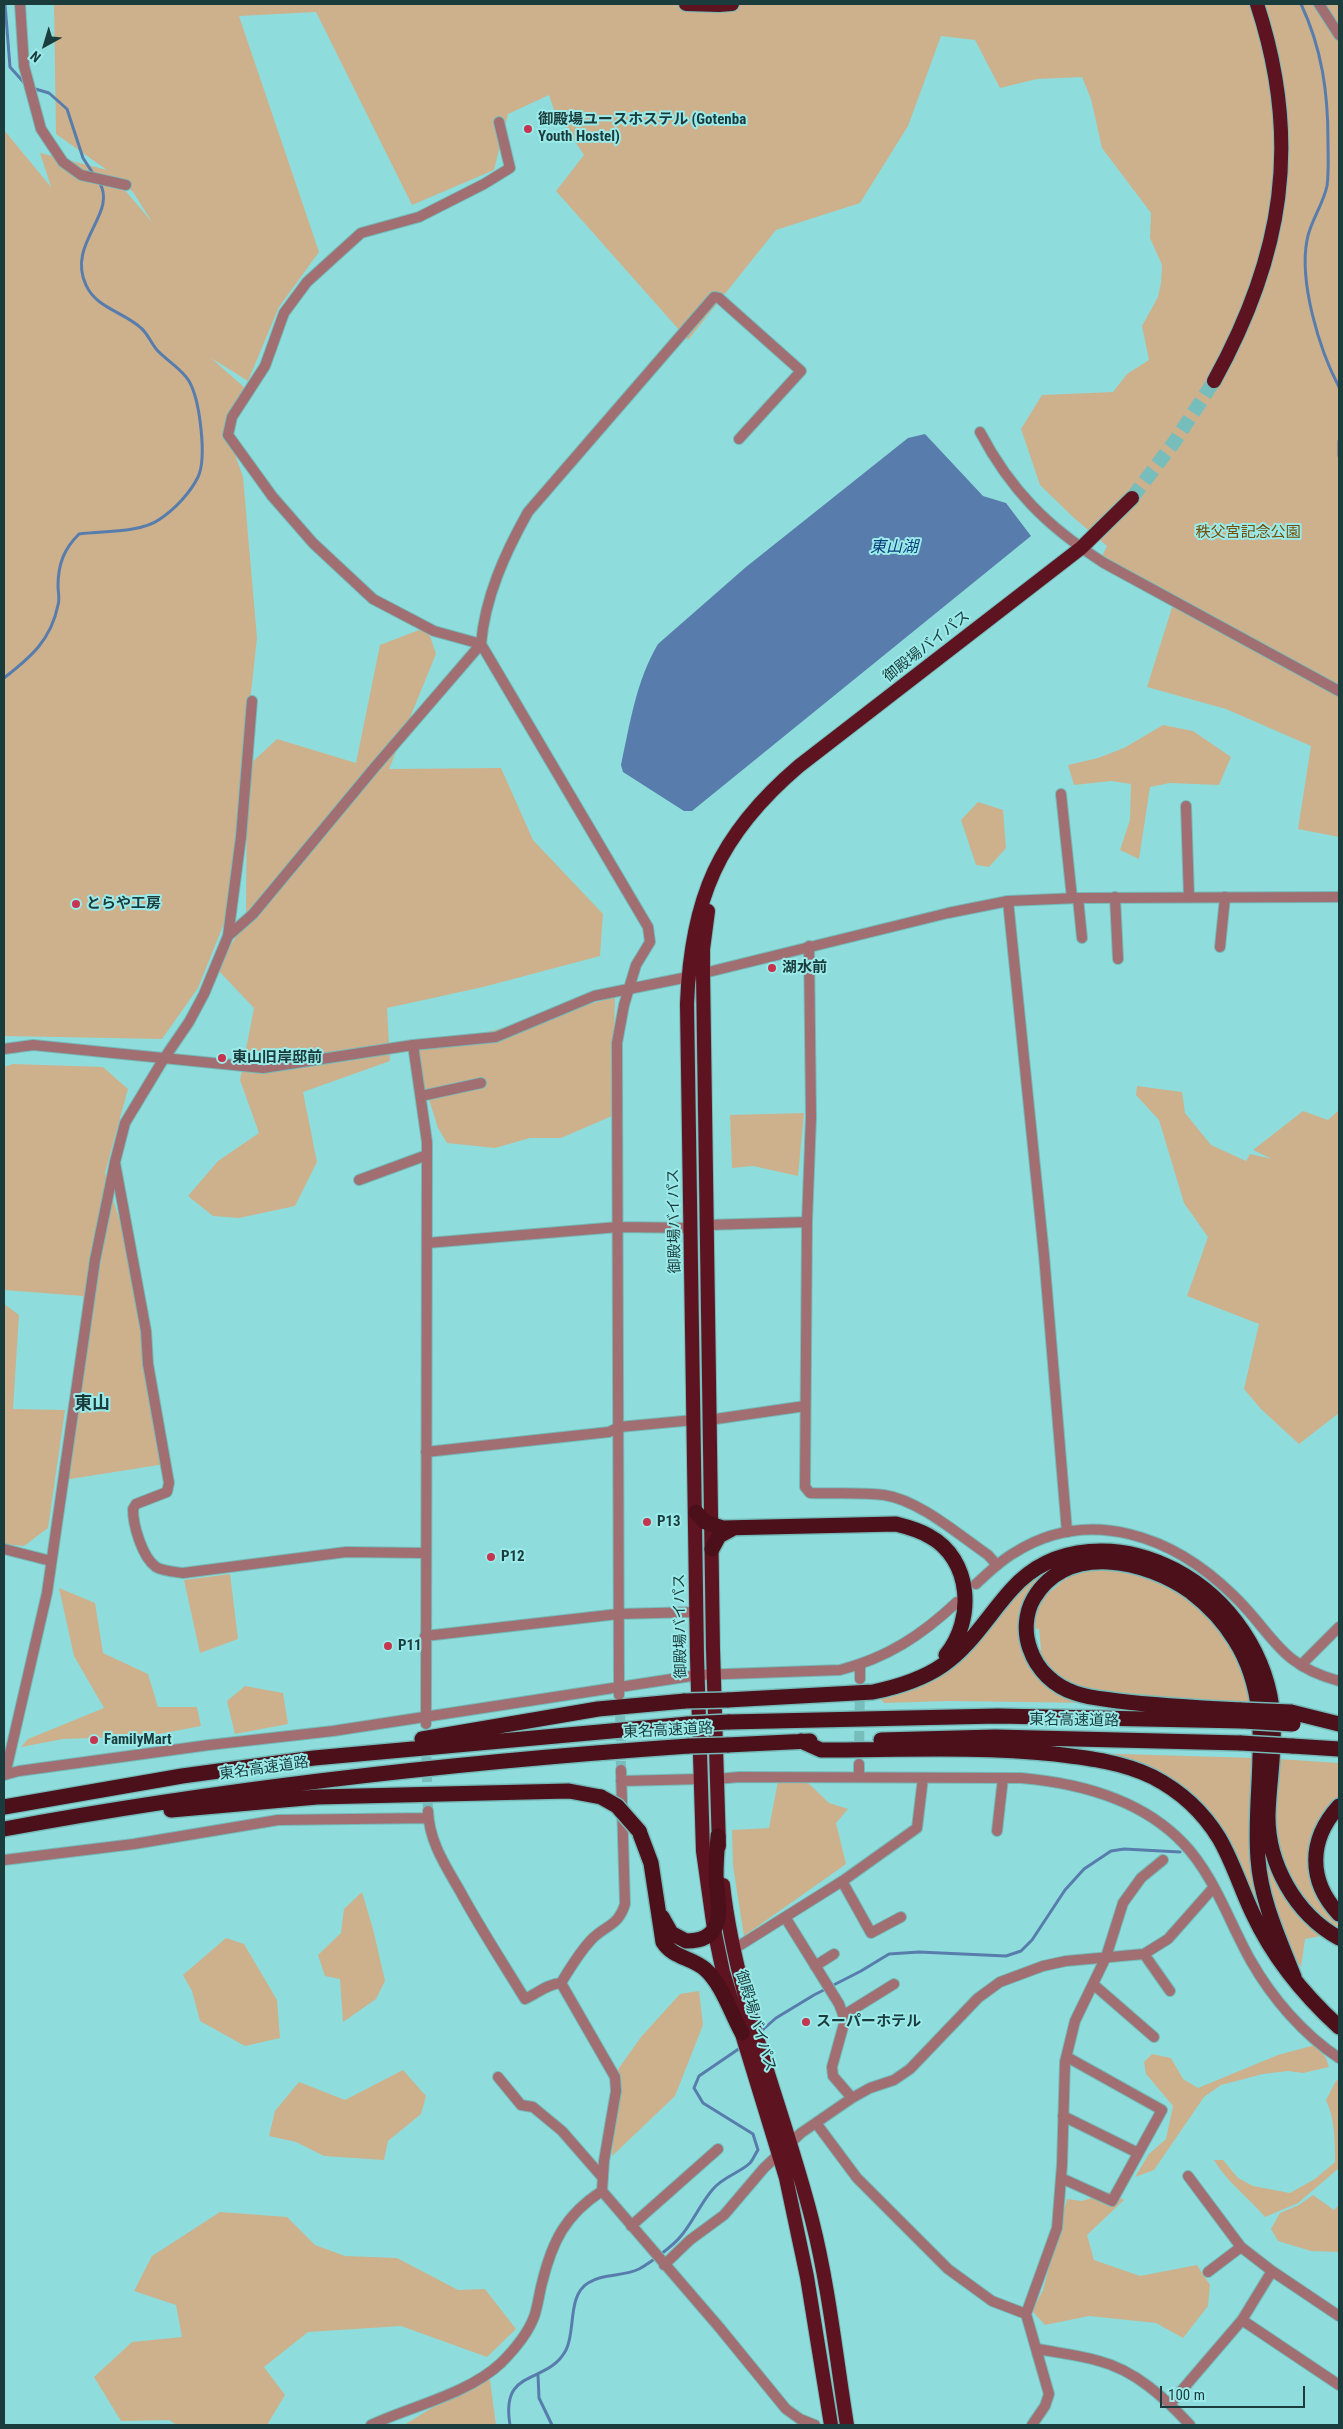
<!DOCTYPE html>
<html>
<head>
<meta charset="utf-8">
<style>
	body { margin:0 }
	#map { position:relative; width:1343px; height:2429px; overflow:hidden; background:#8edddc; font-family:"Roboto Condensed",sans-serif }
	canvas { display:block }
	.frame { position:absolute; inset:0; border:5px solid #1b3c3c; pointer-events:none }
	.north { position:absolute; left:20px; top:20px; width:50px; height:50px; -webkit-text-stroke:4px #9beaea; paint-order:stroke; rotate:219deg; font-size:14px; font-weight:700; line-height:20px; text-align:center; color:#1b3c3c }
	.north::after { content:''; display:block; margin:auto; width:18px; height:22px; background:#1b3c3c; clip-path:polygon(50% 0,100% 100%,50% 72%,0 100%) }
	.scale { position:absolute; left:1160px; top:2386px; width:145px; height:22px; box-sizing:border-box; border:2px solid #1b3c3c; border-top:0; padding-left:6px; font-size:15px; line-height:18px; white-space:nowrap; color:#1b3c3c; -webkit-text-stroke:4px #9beaea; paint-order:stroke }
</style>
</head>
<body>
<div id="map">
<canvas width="1343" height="2429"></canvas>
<div class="frame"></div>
<div class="north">N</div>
<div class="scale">100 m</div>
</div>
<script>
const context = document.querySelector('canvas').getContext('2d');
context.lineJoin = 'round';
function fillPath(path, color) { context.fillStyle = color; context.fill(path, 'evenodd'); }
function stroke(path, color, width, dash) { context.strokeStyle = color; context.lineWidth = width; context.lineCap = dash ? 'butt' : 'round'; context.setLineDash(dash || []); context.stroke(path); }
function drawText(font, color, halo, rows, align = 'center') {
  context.font = font + ' "Roboto Condensed","Noto Sans JP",sans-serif'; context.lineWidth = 4; context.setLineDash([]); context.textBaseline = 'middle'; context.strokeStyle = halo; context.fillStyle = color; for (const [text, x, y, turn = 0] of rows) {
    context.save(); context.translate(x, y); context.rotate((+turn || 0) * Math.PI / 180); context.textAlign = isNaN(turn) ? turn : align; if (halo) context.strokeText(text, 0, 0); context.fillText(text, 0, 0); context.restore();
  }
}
const green = new Path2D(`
	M 54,4 L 1339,4 L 1339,837 L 1298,829 L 1311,746 L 1226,709 L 1147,687 L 1175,598 L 1126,573 L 1102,556 L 1107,546 L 1073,517 L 1040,485 L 1021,429 L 1042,395 L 1113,392 L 1127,374 L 1149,360 L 1142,326 L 1158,297 L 1161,283 L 1162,265 L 1150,238 L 1151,213 L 1102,148 L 1091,99 L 1082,77 L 1037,79 L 1000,88 L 975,40 L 941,36 L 908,126 L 860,203 L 776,230 L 688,340 L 556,191 L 584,155 L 554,110 L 549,95 L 508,114 L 494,170 L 412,205 L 316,12 L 239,16 L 319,252 L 279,307 L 248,381 L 211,358 L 245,388 L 228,435 L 243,477 L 257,638 L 236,829 L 229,911 L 198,988 L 162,1039 L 4,1036 L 4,130 L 51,187 L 40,153 L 107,170 L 56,134 ZM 111,174 L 133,192 L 152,222 Z
	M 427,627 L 436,654 L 389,769 L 501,768 L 533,840 L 603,914 L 600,956 L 483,987 L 387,1008 L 390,1061 L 303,1092 L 317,1162 L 295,1206 L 239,1218 L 213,1216 L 188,1196 L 218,1161 L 259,1133 L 240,1080 L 254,1008 L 216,968 L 246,921 L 247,767 L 277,739 L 356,763 L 380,645 Z
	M 1163,725 L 1193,731 L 1231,757 L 1219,785 L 1170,783 L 1150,787 L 1139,859 L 1120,850 L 1130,820 L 1131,784 L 1111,781 L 1074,785 L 1068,765 L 1098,758 L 1124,748 Z
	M 978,802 L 1003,810 L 1006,848 L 989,867 L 976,865 L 961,820 Z
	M 615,997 L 612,1116 L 561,1138 L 530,1138 L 495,1148 L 447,1143 L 438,1128 L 414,1052 Z
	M 13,1064 L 103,1067 L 128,1089 L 105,1173 L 135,1270 L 165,1464 L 64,1480 L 81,1363 L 83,1296 L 4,1290 L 4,1067 Z
	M 1137,1086 L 1182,1092 L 1185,1113 L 1211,1145 L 1246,1161 L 1250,1154 L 1272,1159 L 1253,1150 L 1303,1111 L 1328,1120 L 1339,1110 L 1339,1413 L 1299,1444 L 1261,1409 L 1244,1389 L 1259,1324 L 1187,1296 L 1208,1237 L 1184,1203 L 1159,1120 L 1136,1095 Z
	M 804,1113 L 798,1176 L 753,1166 L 732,1168 L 730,1115 Z
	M 4,1304 L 19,1315 L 13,1409 L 65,1410 L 48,1528 L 24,1546 L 4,1544 Z
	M 1069,1559 L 1042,1579 L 1024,1653 L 1095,1703 L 949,1701 L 884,1703 L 880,1698 L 907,1689 L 1026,1580 Z
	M 1092,1568 C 1112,1568 1133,1570 1152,1576 C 1178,1585 1220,1625 1234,1648 C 1243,1664 1248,1685 1254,1702 C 1202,1700 1115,1704 1069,1682 C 1055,1676 1046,1666 1039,1653 L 1041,1649 L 1039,1629 L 1033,1628 L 1035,1616 L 1043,1598 L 1072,1573 Z
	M 230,1574 L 238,1639 L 200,1653 L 184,1580 Z
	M 59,1588 L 95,1603 L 103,1653 L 148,1674 L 158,1707 L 197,1707 L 201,1726 L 148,1736 L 63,1739 L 21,1747 L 28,1739 L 104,1708 L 74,1656 Z
	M 245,1686 L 283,1693 L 288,1724 L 235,1734 L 227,1701 Z
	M 1088,1753 L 1255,1758 L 1249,1847 L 1252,1871 L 1271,1938 L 1193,1798 Z
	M 1278,1759 L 1339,1763 C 1339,1774 1342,1791 1338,1801 C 1332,1819 1313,1843 1309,1860 C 1304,1884 1323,1908 1339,1924 L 1339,1929 C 1271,1887 1273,1830 1278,1759 Z
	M 778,1781 L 806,1781 L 829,1803 L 848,1809 L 836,1823 L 846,1864 L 744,1936 L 733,1866 L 732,1830 L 769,1828 Z
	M 1263,1846 C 1278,1887 1287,1907 1321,1936 L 1305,1939 L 1301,1967 C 1276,1930 1268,1890 1263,1846 Z
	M 362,1892 L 373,1929 L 385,1981 L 376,1999 L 343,2022 L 340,1979 L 325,1976 L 318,1955 L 341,1933 L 344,1909 Z
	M 226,1938 L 244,1944 L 277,2000 L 280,2038 L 245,2046 L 200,2021 L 192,1991 L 183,1975 Z
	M 699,1991 L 703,2025 L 675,2096 L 612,2156 L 617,2071 L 641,2037 L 680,1994 Z
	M 1315,2045 L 1326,2058 L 1329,2067 L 1303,2073 L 1288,2071 L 1263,2074 L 1221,2085 L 1204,2097 L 1154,2170 L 1135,2177 L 1149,2154 L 1166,2139 L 1173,2106 L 1146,2074 L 1144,2062 L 1152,2054 L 1171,2058 L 1183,2079 L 1198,2088 L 1278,2055 Z
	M 403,2070 L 426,2096 L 421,2114 L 388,2141 L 384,2160 L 324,2156 L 296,2142 L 269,2136 L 275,2111 L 299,2082 L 345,2100 Z
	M 1339,2079 L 1339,2168 L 1298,2203 L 1265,2217 C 1248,2197 1227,2182 1214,2160 L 1223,2160 L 1238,2178 L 1253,2186 L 1290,2193 L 1315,2179 L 1335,2162 C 1335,2141 1335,2119 1326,2100 L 1336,2081 Z
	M 1110,2192 L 1124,2200 L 1087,2235 L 1094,2260 L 1140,2276 L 1197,2265 L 1210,2285 L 1208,2306 L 1183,2338 L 1156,2323 L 1089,2316 L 1045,2325 L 1032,2311 L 1043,2290 L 1067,2199 L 1082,2201 Z
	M 1313,2195 L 1334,2210 L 1339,2205 L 1339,2252 L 1311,2251 L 1278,2241 L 1271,2229 L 1280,2213 L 1299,2205 Z
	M 220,2212 L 287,2217 L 315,2245 L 345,2256 L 397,2258 L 458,2290 L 485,2289 L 516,2329 L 487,2357 L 401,2326 L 308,2332 L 264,2367 L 285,2395 L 267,2425 L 177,2425 L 169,2420 L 121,2421 L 94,2377 L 132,2342 L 182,2337 L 176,2305 L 134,2291 L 152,2256 Z
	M 489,2373 L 496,2425 L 404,2425 Z`);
const water = new Path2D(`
	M 925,434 L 983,496 L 1006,503 L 1031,536 L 692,811 L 684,811 L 623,772 L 621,765 C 630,724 636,681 658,644 L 746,567 L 908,438 Z`);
const stream = new Path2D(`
	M 5,4 L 10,67 L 27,86
	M 1301,4 C 1322,49 1328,92 1328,141 C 1328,155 1329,172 1327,186 C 1323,205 1310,222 1307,240 C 1299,282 1319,349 1339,387
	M 32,88 L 49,93 L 67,109 L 83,158 L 94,175
	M 1339,441 L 1339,456
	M 4,678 C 31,657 51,640 58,605 C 60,599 58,592 58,586 C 58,564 64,549 79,534 C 102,531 141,533 160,519 C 175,509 190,493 198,477 C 207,458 200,400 189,381 C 182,369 166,360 157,350 C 151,343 148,334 141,328 C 124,312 96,308 86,285 C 66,243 119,213 99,182
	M 759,2033 L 776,2018 L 814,1995 L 861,1971 L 889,1954 L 919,1952 L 1006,1956 L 1021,1951 L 1032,1940 L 1065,1890 L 1084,1869 L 1111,1851 L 1124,1849 L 1180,1852
	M 538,2375 L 539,2398 L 552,2425
	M 510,2425 C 500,2366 547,2386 566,2350 C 576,2331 567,2296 588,2283 C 603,2273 623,2277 639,2269 C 650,2263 673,2246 681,2236 C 693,2222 700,2204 713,2189 C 723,2177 741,2172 750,2163 C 753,2160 755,2154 758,2150 L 753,2134 L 703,2103 L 694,2088 L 699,2076 L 743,2046`);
const minorTunnel = new Path2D(`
	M 620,1701 L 621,1770
	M 426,1742 L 428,1811
	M 859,1756 L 860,1679`);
const trunkTunnel = new Path2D(`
	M 1132,498 L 1175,441 L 1214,381`);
const minor = new Path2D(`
	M 20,4 L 24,66 L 41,129 L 63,162 L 81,175 L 126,185
	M 1319,4 L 1339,35
	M 980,432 C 1011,491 1048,527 1104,563 L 1339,691
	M 481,644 L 434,631 L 373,599 L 313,543 L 272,496 L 228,435 L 232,417 L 265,366 L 284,313 L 307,282 L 361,233 L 419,217 L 484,184 L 510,168 L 499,122
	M 1061,794 L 1072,898
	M 1186,806 L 1189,897
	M 1115,897 L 1118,959
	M 1078,898 L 1082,938
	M 1008,901 L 1044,1255 L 1067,1532
	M 228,936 L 253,914 L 375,767 L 481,644
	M 809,946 L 811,1117 L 807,1222 L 805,1487 L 810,1493 C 834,1494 860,1492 884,1495 C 919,1500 959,1535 988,1555 L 997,1565
	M 1220,947 L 1225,897
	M 413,1045 L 427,1142 L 426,1724
	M 163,1060 L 189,1022 L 204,994 L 228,936 L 241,837 L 252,701
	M 421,1096 L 481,1083
	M 115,1163 L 146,1331 L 148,1364 L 169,1483 L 167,1492 L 136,1504 L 133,1509 C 133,1525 142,1557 156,1567 C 163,1571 175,1572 183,1573 L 346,1552 L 425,1553
	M 359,1180 L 427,1155
	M 707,1225 L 807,1222
	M 427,1243 L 618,1227 L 692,1228
	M 709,1420 L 805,1406
	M 426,1452 L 609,1432 L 619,1427
	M 4,1549 L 51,1561
	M 425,1636 L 618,1614 L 696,1612
	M 1301,1665 L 1339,1627
	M 860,1679 L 860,1665
	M 619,1695 L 617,1043 L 624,1005 L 636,965 L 650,942 L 648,927 L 481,644 C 485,597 505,553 528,512 L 714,297 L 719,298 L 801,371 L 739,439
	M 859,1777 L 859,1764
	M 717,1779 L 739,1777 L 1021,1778 C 1079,1783 1141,1799 1183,1843 C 1214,1875 1229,1922 1251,1961 C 1272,1998 1303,2034 1339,2058
	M 621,1781 L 701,1779
	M 428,1811 C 429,1841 445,1865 460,1891 C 480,1928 503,1963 525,1999 C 538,1993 547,1984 561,1983
	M 997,1831 L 1003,1778
	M 4,1860 L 134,1844 L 278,1820 L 428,1818
	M 842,1881 L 871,1933 L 901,1917
	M 785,1917 L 839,2004 L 845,2020 L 832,2067 L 833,2076 L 852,2098
	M 734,1949 L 844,1880 L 917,1828 L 923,1778
	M 1144,1954 L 1170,1991
	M 815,1966 L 834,1954
	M 561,1983 L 615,2077 L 616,2091 L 604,2161 L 602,2191 L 719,2327 L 786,2409 L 800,2419 L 815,2425
	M 561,1983 C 570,1968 579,1953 591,1940 C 605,1925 618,1927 625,1904 L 621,1770
	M 1093,1984 L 1154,2037
	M 844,2015 L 894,1984
	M 498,2077 L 521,2105 L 533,2107 L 562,2131 L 603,2178
	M 1063,2116 L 1138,2153
	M 816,2123 L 857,2178 L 948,2269 L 992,2301 L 1026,2314
	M 1188,2176 L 1241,2247 L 1272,2271
	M 1061,2178 L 1112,2201 L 1162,2110 L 1067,2057
	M 631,2226 L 718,2149
	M 664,2265 L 690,2240 L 724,2215 L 764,2168 L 801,2133 L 852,2098 L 870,2088 L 894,2080 L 910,2069 L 978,1998 L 1000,1982 L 1043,1966 L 1066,1961 L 1144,1954 L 1168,1939 L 1214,1887
	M 1208,2272 L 1241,2247
	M 1242,2320 L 1339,2385
	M 1038,2349 C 1058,2353 1079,2355 1099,2361 C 1135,2370 1166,2399 1190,2425
	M 1170,2404 L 1242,2320 L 1272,2271 L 1339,2316
	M 371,2425 C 412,2406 468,2394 501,2363 C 513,2351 528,2333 534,2317 C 538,2306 539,2294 542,2283 C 552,2242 565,2215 602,2191
	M 1032,2425 L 1045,2406 L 1049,2394 L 1026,2314 L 1057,2228 L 1062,2165 L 1065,2062 L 1075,2021 L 1106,1957 L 1123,1903 L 1141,1878 L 1163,1860`);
const tertiary = new Path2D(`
	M 4,1049 L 33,1045 L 263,1068 L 413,1045 L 496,1037 L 594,996 L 688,977 L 948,913 L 1008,901 L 1078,898 L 1339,897
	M 619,1427 L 694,1420
	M 976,1584 C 988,1573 1000,1561 1014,1553 C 1090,1505 1174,1537 1233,1595 C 1273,1633 1278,1665 1339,1681
	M 4,1775 L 19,1771 L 209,1745 L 333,1731 L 698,1675 L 840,1670 C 887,1658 922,1635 957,1602
	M 5,1775 L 47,1593 L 95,1260 L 115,1162 L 125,1123 L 163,1060`);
const trunk = new Path2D(`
	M 686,4 L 719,5 L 732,4
	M 1214,381 C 1283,256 1302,141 1257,4
	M 708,911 L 703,949 L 703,973 L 713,1649 L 719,1846
	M 723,1885 C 736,2000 784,2109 812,2220 C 829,2287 836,2357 847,2425
	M 831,2425 L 807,2277 L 786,2178 L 723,1972 L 714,1929 L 703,1851 L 697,1657 L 687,1004 C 691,899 718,835 799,766 L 1081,548 L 1132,498`);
const motorway = new Path2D(`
	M 696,1512 L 705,1522 L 723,1528 L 896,1524 C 908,1527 919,1530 929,1536 C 972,1559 975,1620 946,1655
	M 712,1549 L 719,1536 L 732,1529
	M 727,1700 L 873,1692 C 897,1687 923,1679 943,1665 C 971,1646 989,1614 1012,1589 C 1054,1542 1122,1542 1175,1570 C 1230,1599 1269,1656 1273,1719 C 1275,1751 1269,1782 1268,1814 C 1267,1863 1295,1914 1339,1938
	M 1241,1710 C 1200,1708 1159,1706 1118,1701 C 1104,1699 1089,1698 1075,1693 C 1054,1686 1037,1670 1030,1649 C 1024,1633 1025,1613 1034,1598 C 1068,1542 1146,1560 1191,1592 C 1208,1605 1224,1622 1235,1640 C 1278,1708 1252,1785 1258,1859 C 1261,1901 1279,1938 1294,1977
	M 1291,1712 L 1339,1724
	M 728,1722 L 998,1716 L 1243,1721
	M 422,1739 L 598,1709 L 685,1701
	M 881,1740 L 995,1737 L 1241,1743
	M 801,1741 L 821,1750 C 899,1750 977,1746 1055,1754 C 1088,1758 1123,1762 1153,1777 C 1180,1791 1203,1812 1219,1838 C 1233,1862 1241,1889 1253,1914 C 1273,1957 1304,1995 1339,2027
	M 727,1745 L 810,1741
	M 1292,1746 L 1339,1749
	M 1339,1806 C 1308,1840 1308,1881 1339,1914
	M 4,1807 L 182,1776 L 314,1758 L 688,1724
	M 171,1810 L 317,1797 L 569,1791 L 601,1797
	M 4,1829 C 230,1787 459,1762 689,1746
	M 639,1831 L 651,1863 L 663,1942 C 673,1958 691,1957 705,1969 C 722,1984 731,2013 742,2033
	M 662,1917 L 671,1933 L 686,1941 C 730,1941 717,1903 716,1875 C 716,1862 717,1849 718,1836`);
const motorwayBridge = new Path2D(`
	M 685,1701 L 727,1700
	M 1241,1710 L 1291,1712
	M 1243,1721 L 1293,1724
	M 688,1724 L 728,1722
	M 1241,1743 L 1292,1746
	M 689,1746 L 727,1745
	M 601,1797 L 617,1806 L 639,1831`);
const markers = [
	[528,129,5,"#c5354f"],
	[76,904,5,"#c5354f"],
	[772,968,5,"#c5354f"],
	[222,1058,5,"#c5354f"],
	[647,1522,5,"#c5354f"],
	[491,1557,5,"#c5354f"],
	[388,1646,5,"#c5354f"],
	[94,1740,5,"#c5354f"],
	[806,2022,5,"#c5354f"]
];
const poiNames = [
	["御殿場ユースホステル (Gotenba",538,120],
	["Youth Hostel)",538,137],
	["とらや工房",86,904],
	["湖水前",782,968],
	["東山旧岸邸前",232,1058],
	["P13",657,1522],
	["P12",501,1557],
	["P11",398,1646],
	["FamilyMart",104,1740],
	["スーパーホテル",816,2022]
];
const parkNames = [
	["秩父宮記念公園",1248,533]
];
const streetNames = [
	["御殿場バイパス",927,647,-38],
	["御殿場バイパス",675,1221,-91],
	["御殿場バイパス",681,1626,-91],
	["東名高速道路",1074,1721,1],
	["東名高速道路",668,1731,-3],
	["東名高速道路",264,1769,-8],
	["御殿場バイパス",755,2021,73]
];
const waterNames = [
	["東山湖",894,548]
];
const quarterNames = [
	["東山",92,1404]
];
fillPath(green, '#cdb18c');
fillPath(water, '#587dad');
stroke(stream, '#587dad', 3);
stroke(minorTunnel, '#77bdbc', 10, [10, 5]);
stroke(trunkTunnel, '#77bdbc', 14, [14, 7]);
stroke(minor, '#75bab9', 12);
stroke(tertiary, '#75bab9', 12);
stroke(trunk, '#75bab9', 16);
stroke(motorway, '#75bab9', 18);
stroke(minor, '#a16e71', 10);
stroke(tertiary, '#a16e71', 10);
stroke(trunk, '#5e1321', 14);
stroke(motorway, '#4b101a', 15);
stroke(motorwayBridge, '#75bab9', 18, []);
stroke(motorwayBridge, '#4b101a', 15);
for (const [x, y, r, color] of markers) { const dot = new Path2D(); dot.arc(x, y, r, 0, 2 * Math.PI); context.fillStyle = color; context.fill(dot); stroke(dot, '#9beaea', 2); }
drawText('bold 15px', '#1b3c3c', '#9beaea', poiNames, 'left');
drawText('15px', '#744e07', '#9beaea', parkNames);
drawText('15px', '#1b3c3c', '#9beaea', streetNames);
drawText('italic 16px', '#093f7c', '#9beaea', waterNames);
drawText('bold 18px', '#1b3c3c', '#9beaea', quarterNames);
</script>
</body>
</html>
